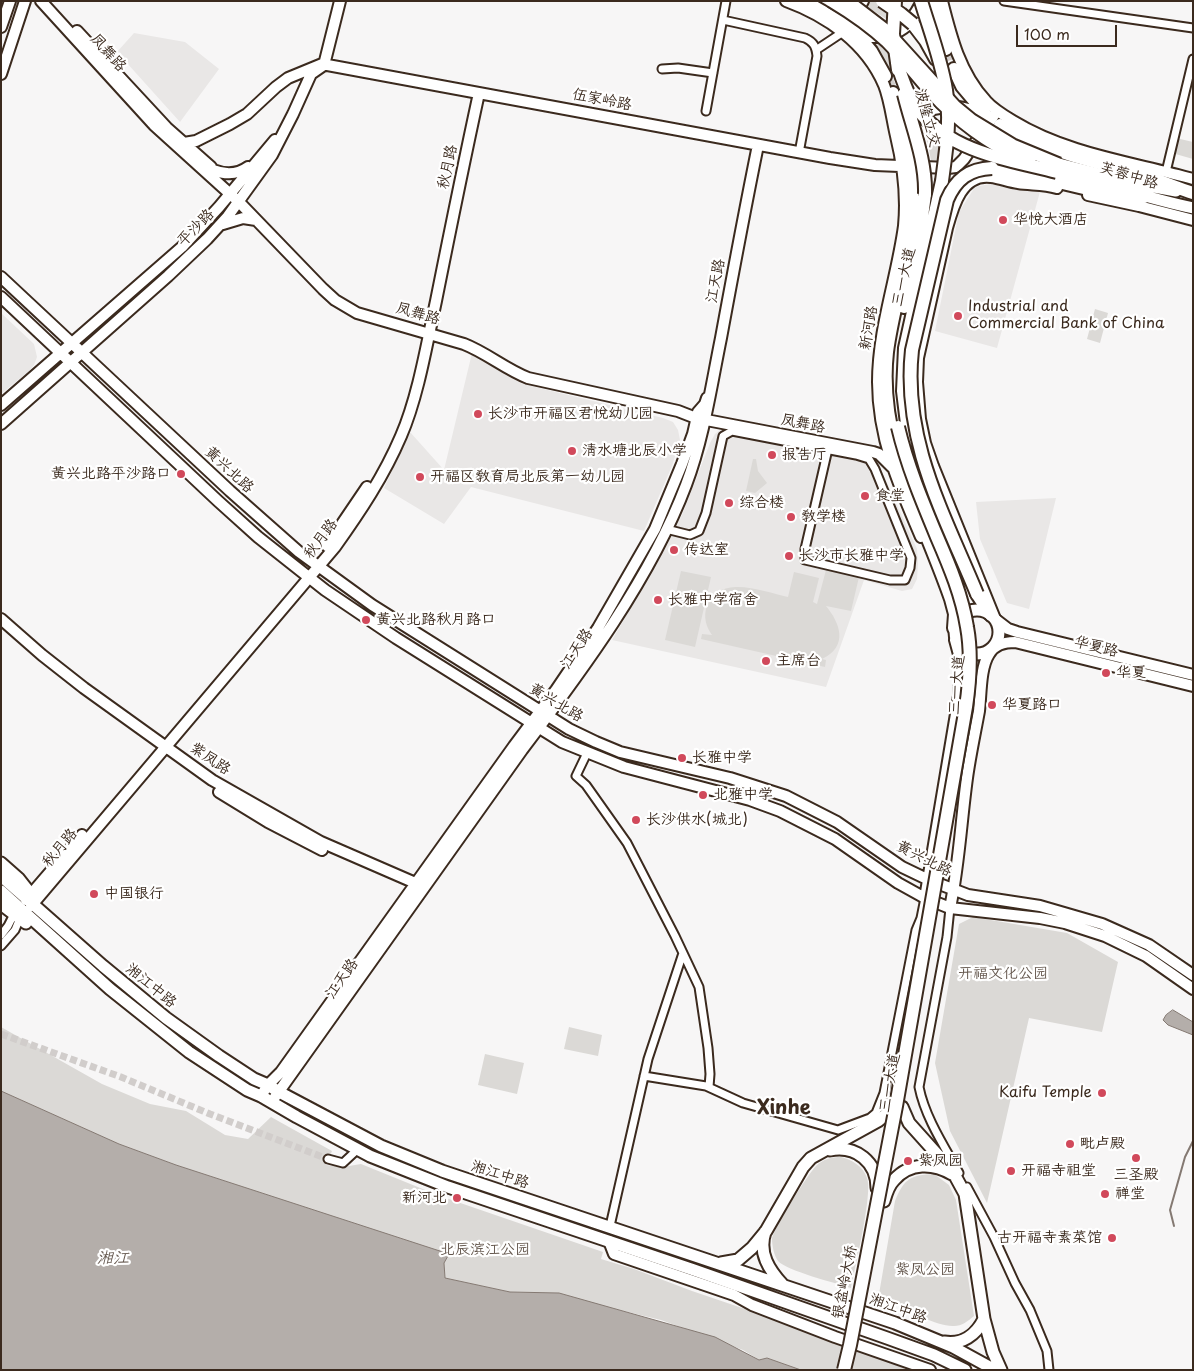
<!DOCTYPE html>
<html>
<head>
<meta charset="utf-8">
<style>
	body { margin:0 }
	#map { position:relative; width:1194px; height:1371px; overflow:hidden; background:#f7f6f6; font-family:"Playpen Sans",sans-serif }
	canvas { display:block }
	.frame { position:absolute; inset:0; border:2px solid #3b2a1e; pointer-events:none }
	.scale { position:absolute; left:1016px; top:25px; width:101px; height:22px; box-sizing:border-box; border:2px solid #3b2a1e; border-top:0; padding-left:6px; font-size:15px; line-height:18px; white-space:nowrap; color:#3b2a1e; -webkit-text-stroke:4px #fff; paint-order:stroke }
</style>
</head>
<body>
<div id="map">
<canvas width="1194" height="1371"></canvas>
<div class="frame"></div>
<div class="scale">100 m</div>
</div>
<script>
const context = document.querySelector('canvas').getContext('2d');
context.lineJoin = 'round';
function fillPath(path, color) { context.fillStyle = color; context.fill(path, 'evenodd'); }
function stroke(path, color, width, dash) { context.strokeStyle = color; context.lineWidth = width; context.lineCap = dash ? 'butt' : 'round'; context.setLineDash(dash || []); context.stroke(path); }
function drawText(font, color, halo, rows, align = 'center') {
  context.font = font + ' "Playpen Sans","LXGW WenKai TC",sans-serif'; context.lineWidth = 4.5; context.setLineDash([]); context.textBaseline = 'middle'; context.strokeStyle = halo; context.fillStyle = color; for (const [text, x, y, turn = 0] of rows) {
    context.save(); context.translate(x, y); context.rotate((+turn || 0) * Math.PI / 180); context.textAlign = isNaN(turn) ? turn : align; if (halo) context.strokeText(text, 0, 0); context.fillText(text, 0, 0); context.restore();
  }
}
const built = new Path2D(`
	M 134,33 L 185,42 L 219,69 L 180,122 L 117,52 Z
	M 990,184 L 1041,188 L 997,348 L 935,331 L 959,212 L 975,187 Z
	M 1,313 L 34,344 L 37,357 L 34,365 L 29,371 L 1,394 Z
	M 472,353 L 484,359 L 506,375 L 523,384 L 663,418 L 673,422 L 678,430 L 680,440 L 672,466 L 644,531 L 471,487 L 444,524 L 384,488 L 410,432 L 444,470 Z
	M 728,429 L 869,456 L 878,463 L 917,549 L 918,564 L 917,579 L 912,589 L 902,591 L 864,580 L 826,687 L 612,640 L 657,563 L 682,515 L 710,443 L 715,434 L 720,430 Z
	M 1056,498 L 1029,609 L 1007,603 L 980,539 L 976,502 Z`);
const green = new Path2D(`
	M 870,1 L 877,1 L 888,7 L 888,20 L 867,7 Z
	M 879,39 L 891,50 L 896,73 L 890,75 L 872,49 Z
	M 920,117 L 946,138 L 942,167 L 932,166 L 928,144 Z
	M 1176,138 L 1193,142 L 1193,159 L 1172,153 Z
	M 1095,309 L 1108,313 L 1100,343 L 1087,339 Z
	M 753,459 L 756,459 L 758,471 L 767,483 L 755,493 L 746,491 Z
	M 826,570 L 859,577 L 851,611 L 826,606 C 840,623 849,646 822,659 L 826,660 L 825,667 L 701,639 L 702,634 L 712,635 C 706,627 703,616 707,606 C 720,573 764,592 788,597 L 794,572 L 819,578 L 813,602 L 817,604 Z
	M 681,571 L 711,577 L 695,647 L 665,640 Z
	M 973,917 L 1067,933 L 1118,962 L 1102,1032 L 1029,1018 L 987,1203 L 950,1131 L 935,1063 L 959,924 Z
	M 1,1027 L 102,1084 L 150,1104 L 186,1111 L 225,1135 L 248,1139 L 271,1117 L 332,1151 L 326,1165 L 343,1167 L 361,1164 L 440,1196 L 603,1252 L 601,1259 L 634,1269 L 692,1291 L 792,1325 L 909,1370 L 801,1370 L 767,1358 L 759,1360 L 743,1350 L 661,1320 L 594,1304 L 559,1293 L 510,1292 L 445,1278 L 444,1263 L 448,1254 L 176,1165 L 119,1144 L 1,1091 Z
	M 569,1027 L 602,1035 L 598,1056 L 564,1049 Z
	M 485,1054 L 524,1063 L 517,1094 L 478,1085 Z
	M 841,1157 C 852,1160 863,1166 867,1178 C 873,1193 855,1267 851,1288 C 836,1283 787,1271 778,1261 C 774,1256 772,1245 772,1239 C 774,1228 808,1174 816,1166 C 823,1159 832,1157 841,1157 Z
	M 934,1174 L 949,1185 L 956,1200 L 974,1316 C 968,1321 962,1326 954,1326 C 938,1327 909,1311 895,1304 C 887,1300 888,1297 879,1294 L 895,1201 C 904,1179 910,1175 934,1174 Z`);
const water = new Path2D(`
	M 1173,1010 L 1193,1022 L 1193,1035 L 1168,1025 L 1163,1020 L 1166,1015 Z
	M 1,1091 L 119,1144 L 176,1165 L 449,1254 L 444,1263 L 445,1278 L 510,1292 L 559,1293 L 715,1337 L 759,1360 L 767,1358 L 801,1370 L 1,1370 Z`);
const stream = new Path2D(`
	M 1174,1226 L 1170,1210 L 1185,1157 L 1193,1141`);
const streetTunnel = new Path2D(`
	M 1,1034 L 121,1077 L 210,1114 L 328,1159`);
const highwayTunnel = new Path2D(`
	M 946,49 L 954,69
	M 885,76 L 893,93`);
const street = new Path2D(`
	M 1004,1 L 1193,28
	M 723,20 L 805,38 C 814,42 816,47 817,56 L 799,153
	M 816,50 L 843,32
	M 662,69 L 678,68 L 713,73
	M 706,111 L 726,1
	M 1166,172 L 1193,59
	M 666,529 L 690,535 L 699,531 L 706,513 L 723,436 L 732,431 L 856,455 L 869,459 L 875,469 L 911,558 L 910,568 L 905,580 L 890,580 L 805,560 L 805,549 L 828,449
	M 587,753 L 576,776 L 586,785 L 627,843 L 675,936 L 699,987 L 708,1048 L 710,1074 L 709,1087
	M 950,908 L 947,937 L 919,1087 C 925,1117 944,1146 959,1173
	M 1,935 L 8,926 L 14,914
	M 1,946 L 15,930 L 20,918
	M 644,1076 L 706,1086 L 743,1103 L 838,1130 L 870,1118 L 876,1113 L 884,1093 L 916,930 L 921,918 L 925,898
	M 328,1159 L 343,1163 L 358,1149
	M 967,1187 L 994,1237 L 1015,1283 L 1030,1310 L 1047,1351 L 1049,1370
	M 610,1226 L 648,1059 L 683,953`);
const secondary = new Path2D(`
	M 41,1 L 154,125 L 239,202 L 323,289 L 335,300 L 357,313 L 464,344 C 487,353 505,369 528,378 L 678,411 L 696,418 L 873,452 L 879,454 L 892,467
	M 786,1 C 827,16 866,43 884,85 C 890,100 892,119 896,136 C 903,165 907,195 904,226 C 897,278 878,329 878,382 C 878,438 899,486 921,537
	M 942,1 C 951,37 960,73 986,101 C 993,109 1003,115 1013,121 C 1067,154 1132,162 1193,179
	M 1,27 L 10,1
	M 77,31 L 167,128 L 211,167
	M 843,32 L 853,20 L 863,1
	M 1,74 L 25,1
	M 184,143 L 196,141 L 230,124 L 247,114 L 276,87 L 288,78 L 322,64 L 830,158 L 875,165 L 948,168 L 956,167 L 964,159 L 997,111
	M 213,170 C 226,175 237,175 248,167
	M 1057,188 C 1044,184 1031,185 1018,183 C 1009,182 1000,178 991,177 C 962,173 953,206 947,228 L 918,358 L 917,382 L 920,419 L 925,443 L 933,466 L 995,619 L 1008,629 L 1017,632 L 1193,675
	M 1088,195 L 1139,206 L 1193,220
	M 223,224 L 243,218 L 256,220
	M 1,277 L 230,491 L 299,552 L 372,605 L 569,729 L 596,742 L 620,752 L 730,778 L 786,796 L 837,822 L 902,867 L 929,880 L 968,895 L 1040,906 L 1102,924 L 1149,945 L 1193,975
	M 1,297 L 218,501 L 258,537 L 325,590 L 396,638 L 562,742 L 624,767 L 750,800 L 780,811 L 835,839 L 898,883 L 925,898 L 950,908 L 1040,918 L 1065,923 L 1105,936 L 1146,956 L 1193,989
	M 1,405 L 182,247 L 219,207 L 275,140
	M 1,424 L 168,276 L 207,239 L 228,216 L 272,155 L 293,114 L 311,74 L 324,65 L 340,1
	M 327,546 L 367,487
	M 1,619 L 42,655 L 84,688 L 212,780 L 321,842 L 420,885
	M 219,792 L 268,822 L 322,850
	M 925,898 L 959,696 L 961,662 L 955,640
	M 26,900 L 82,835
	M 31,906 L 335,547 C 360,512 384,476 401,436 C 418,397 427,343 436,301 C 450,231 464,162 479,93
	M 950,908 C 959,865 961,822 967,778 C 970,756 975,733 979,711 C 981,694 980,668 989,654 C 994,645 1005,642 1015,642 L 1193,686
	M 261,1096 L 268,1085 L 281,1072 L 514,746 L 556,690 L 598,628 L 655,529 L 682,464 L 693,434 L 698,412 L 705,404 L 707,398
	M 275,1097 L 522,750 C 582,671 651,578 686,485 C 704,437 711,387 721,338 C 733,273 745,209 758,145
	M 609,1241 L 614,1254 L 734,1295 L 752,1305 L 835,1337 L 930,1370`);
const primary = new Path2D(`
	M 1059,164 L 1138,184 L 1176,191
	M 1057,172 C 1102,183 1147,198 1193,208
	M955 632a22 22 0 1 1 44 0a22 22 0 1 1-44 0Z
	M 1,863 L 18,878 L 33,897
	M 1,876 L 103,966 L 166,1018 L 219,1056 L 254,1079 L 268,1085 L 279,1092 L 381,1146 L 442,1171 L 895,1323 L 953,1347 L 995,1370
	M 1,891 L 110,989 L 189,1052 L 247,1090 L 261,1096 L 297,1117 L 370,1156 L 448,1187 L 694,1270 L 887,1338 L 934,1355 L 965,1370
	M 1,904 L 26,923
	M 902,1107 L 909,1123 L 953,1172 L 965,1194 L 984,1319 L 993,1352 L 1001,1370
	M 830,1150 C 856,1145 877,1162 877,1188
	M 884,1201 C 886,1194 888,1186 894,1180 C 910,1162 933,1163 952,1174
	M 765,1232 C 758,1253 769,1270 783,1285
	M 721,1263 L 738,1260 L 752,1248 L 766,1231 L 803,1167 L 811,1158 L 878,1121 L 896,1106
	M 944,1342 C 962,1345 976,1335 984,1319`);
const highway = new Path2D(`
	M 804,1 L 842,23
	M 933,1 L 946,49
	M 913,24 L 926,41 L 936,59
	M 853,31 C 884,44 910,31 923,1
	M 855,32 L 871,51 L 885,76
	M 954,69 L 962,86 L 984,112
	M 893,93 L 909,160
	M 1000,125 C 1048,152 1087,159 1138,174 C 1156,179 1175,187 1193,193
	M 906,147 C 908,97 953,103 987,116
	M 992,168 L 1033,176 L 1092,190 L 1144,197
	M 911,171 C 912,184 913,197 913,209 C 911,255 893,305 887,352 C 877,440 923,518 951,599 L 955,614 L 954,628
	M 904,307 L 919,240 L 925,194
	M 909,440 L 903,391 L 905,348 L 942,181
	M 977,594 L 991,615`);
const primaryBridge = new Path2D(`
	M 831,1 C 851,13 870,26 887,42 C 906,61 922,84 941,103 C 967,128 996,149 1030,162
	M 848,1 L 886,30 L 955,106 L 972,120 L 1013,145 L 1059,164`);
const highwayBridge = new Path2D(`
	M 882,1 L 901,14 L 913,24
	M 895,1 L 893,34 L 898,70
	M 921,1 C 930,31 941,59 946,90 C 951,120 946,151 942,181
	M 897,63 C 901,75 905,88 911,99 C 941,151 1003,158 1057,172
	M 904,94 C 912,127 926,159 925,194
	M 977,594 C 944,514 902,440 912,350 L 947,200 C 956,179 969,169 992,168
	M 844,1370 L 850,1345 L 896,1106 L 966,707 C 970,680 972,654 967,627 C 962,596 950,567 937,537 C 922,501 907,465 898,427`);
const markers = [
	[1003,220,5,"#d1495b"],
	[958,316,5,"#d1495b"],
	[478,414,5,"#d1495b"],
	[572,451,5,"#d1495b"],
	[772,455,5,"#d1495b"],
	[181,474,5,"#d1495b"],
	[420,477,5,"#d1495b"],
	[865,496,5,"#d1495b"],
	[729,503,5,"#d1495b"],
	[791,517,5,"#d1495b"],
	[674,550,5,"#d1495b"],
	[789,556,5,"#d1495b"],
	[658,600,5,"#d1495b"],
	[366,620,5,"#d1495b"],
	[766,661,5,"#d1495b"],
	[1106,673,5,"#d1495b"],
	[992,705,5,"#d1495b"],
	[682,758,5,"#d1495b"],
	[703,795,5,"#d1495b"],
	[636,820,5,"#d1495b"],
	[94,894,5,"#d1495b"],
	[1102,1093,5,"#d1495b"],
	[1070,1144,5,"#d1495b"],
	[1136,1158,5,"#d1495b"],
	[908,1161,5,"#d1495b"],
	[1011,1171,5,"#d1495b"],
	[1105,1194,5,"#d1495b"],
	[457,1198,5,"#d1495b"],
	[1112,1238,5,"#d1495b"]
];
const streetNames = [
	["凤舞路",108,53,48],
	["伍家岭路",602,100,11],
	["波隆立交",927,118,75],
	["秋月路",448,167,-78],
	["芙蓉中路",1129,176,17],
	["平沙路",196,228,-46],
	["三一大道",904,277,-77],
	["江天路",716,281,-79],
	["凤舞路",418,314,16],
	["新河路",869,328,-80],
	["凤舞路",803,424,11],
	["黄兴北路",229,470,43],
	["秋月路",321,539,-53],
	["华夏路",1096,647,14],
	["江天路",577,649,-56],
	["三一大道",957,685,-85],
	["黄兴北路",556,703,31],
	["紫凤路",210,759,34],
	["秋月路",60,848,-50],
	["黄兴北路",924,859,27],
	["江天路",342,979,-55],
	["湘江中路",151,986,39],
	["三一大道",890,1083,-80],
	["湘江中路",500,1175,18],
	["银盆岭大桥",845,1282,-79],
	["湘江中路",898,1309,20]
];
const poiNames = [
	["华悦大酒店",1013,220],
	["Industrial and",968,307],
	["Commercial Bank of China",968,324],
	["长沙市开福区君悦幼儿园",488,414],
	["清水塘北辰小学",582,451],
	["报告厅",782,455],
	["黄兴北路平沙路口",171,474,"right"],
	["开福区教育局北辰第一幼儿园",430,477],
	["食堂",875,496],
	["综合楼",739,503],
	["教学楼",801,517],
	["传达室",684,550],
	["长沙市长雅中学",799,556],
	["长雅中学宿舍",668,600],
	["黄兴北路秋月路口",376,620],
	["主席台",776,661],
	["华夏",1116,673],
	["华夏路口",1002,705],
	["长雅中学",692,758],
	["北雅中学",713,795],
	["长沙供水(城北)",646,820],
	["中国银行",104,894],
	["Kaifu Temple",1092,1093,"right"],
	["毗卢殿",1080,1144],
	["紫凤园",918,1161],
	["开福寺祖堂",1021,1171],
	["三圣殿",1136,1175,"center"],
	["禅堂",1115,1194],
	["新河北",447,1198,"right"],
	["古开福寺素菜馆",1102,1238,"right"]
];
const parkNames = [
	["开福文化公园",1003,974],
	["北辰滨江公园",485,1250],
	["紫凤公园",925,1270]
];
const waterNames = [
	["湘江",113,1259]
];
const districtNames = [
	["Xinhe",784,1108]
];
fillPath(built, '#e9e7e6');
fillPath(green, '#dbd9d6');
fillPath(water, '#b4aeaa');
stroke(water, '#847972', 1);
stroke(stream, '#847972', 2);
stroke(streetTunnel, '#d1cdcb', 7, [7, 3.5]);
stroke(highwayTunnel, '#d1cdcb', 12, [12, 6]);
stroke(street, '#3b2a1e', 11);
stroke(secondary, '#3b2a1e', 14);
stroke(primary, '#3b2a1e', 15);
stroke(highway, '#3b2a1e', 16);
stroke(street, '#fff', 7);
stroke(secondary, '#fff', 10);
stroke(primary, '#fff', 11);
stroke(highway, '#fff', 12);
stroke(primaryBridge, '#3b2a1e', 15, []);
stroke(highwayBridge, '#3b2a1e', 16, []);
stroke(primaryBridge, '#fff', 11);
stroke(highwayBridge, '#fff', 12);
for (const [x, y, r, color] of markers) { const dot = new Path2D(); dot.arc(x, y, r, 0, 2 * Math.PI); context.fillStyle = color; context.fill(dot); stroke(dot, '#fff', 2); }
drawText('15px', '#3b2a1e', '#fff', streetNames);
drawText('15px', '#3b2a1e', '#fff', poiNames, 'left');
drawText('15px', '#63564c', '#fff', parkNames);
drawText('italic 16px', '#65584f', '#fff', waterNames);
drawText('bold 20px', '#3b2a1e', '#fff', districtNames);
</script>
</body>
</html>
